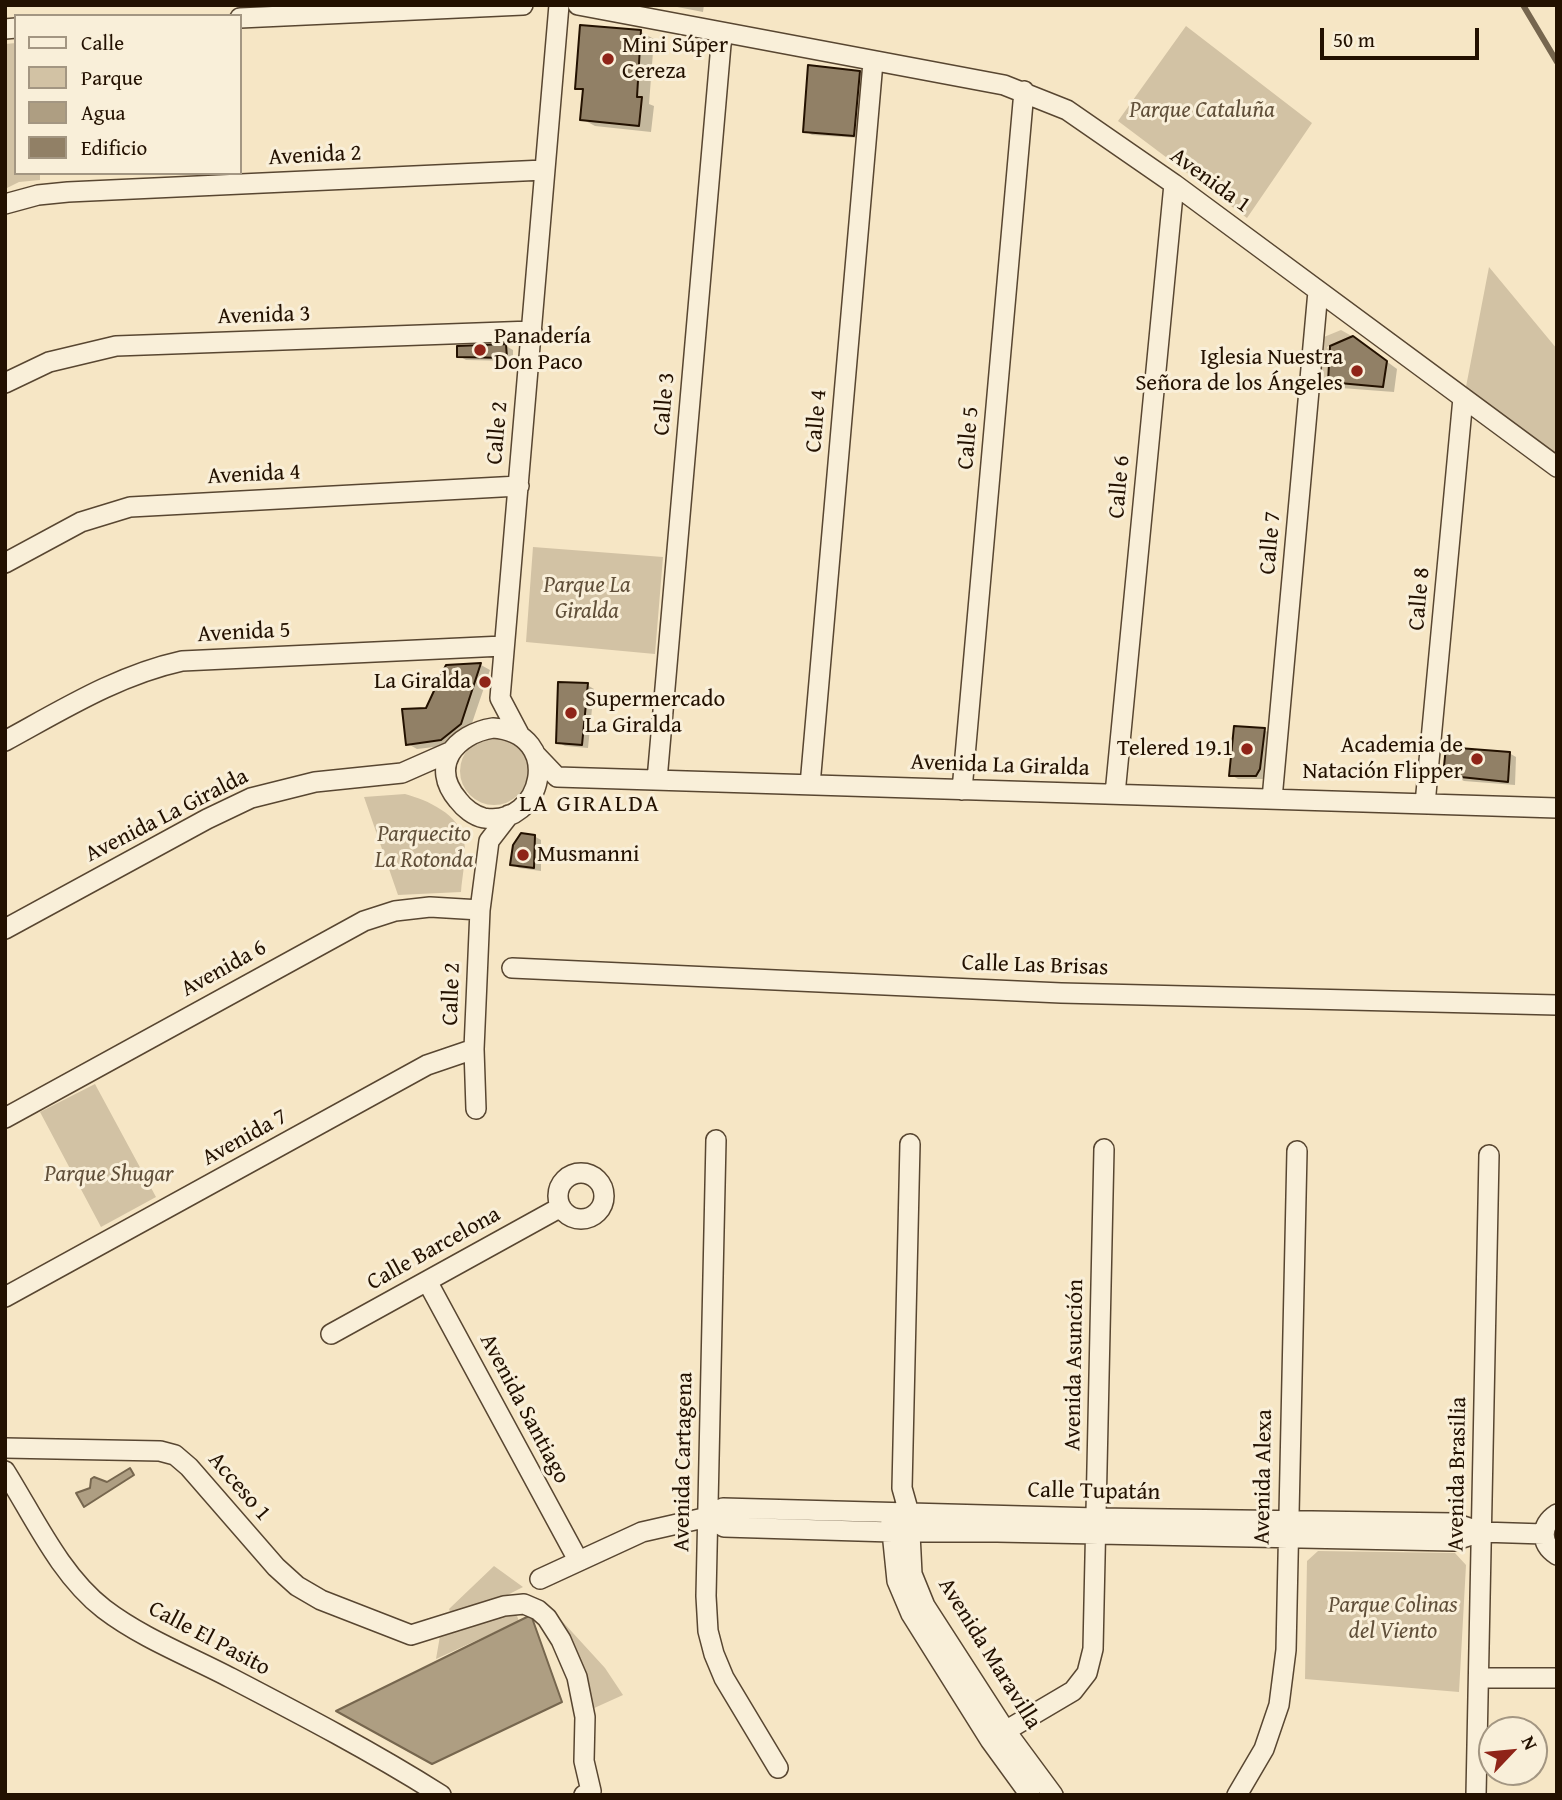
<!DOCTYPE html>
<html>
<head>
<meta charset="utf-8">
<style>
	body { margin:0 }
	#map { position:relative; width:1562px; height:1800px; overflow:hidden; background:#f6e6c5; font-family:"Gentium Book Plus",serif }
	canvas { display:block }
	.frame { position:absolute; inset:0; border:7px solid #231100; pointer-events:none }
	.legend { position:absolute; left:14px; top:14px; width:228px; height:161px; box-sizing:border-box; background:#f9efd9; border:2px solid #a39682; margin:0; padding:9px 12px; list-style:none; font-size:21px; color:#231100 }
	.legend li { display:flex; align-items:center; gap:14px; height:35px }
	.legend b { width:35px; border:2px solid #a39682 }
	.north { position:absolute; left:1478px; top:1716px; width:70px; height:70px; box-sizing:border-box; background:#f9efd9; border:2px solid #a39682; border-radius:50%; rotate:64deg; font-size:19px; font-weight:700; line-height:28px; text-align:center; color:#231100 }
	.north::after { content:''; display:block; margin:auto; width:24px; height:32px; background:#8f2418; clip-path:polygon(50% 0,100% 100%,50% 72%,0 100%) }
	.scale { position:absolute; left:1320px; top:28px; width:159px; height:32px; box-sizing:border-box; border:4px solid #231100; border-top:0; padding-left:9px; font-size:21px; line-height:24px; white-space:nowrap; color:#231100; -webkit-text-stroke:5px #f9efd9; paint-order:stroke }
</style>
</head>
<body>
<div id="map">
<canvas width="1562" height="1800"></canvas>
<div class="frame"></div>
<ul class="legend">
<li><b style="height:9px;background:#f9efd9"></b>Calle</li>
<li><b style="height:19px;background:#d2c2a4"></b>Parque</li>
<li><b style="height:19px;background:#ae9e82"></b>Agua</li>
<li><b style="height:19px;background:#918066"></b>Edificio</li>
</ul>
<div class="north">N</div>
<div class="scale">50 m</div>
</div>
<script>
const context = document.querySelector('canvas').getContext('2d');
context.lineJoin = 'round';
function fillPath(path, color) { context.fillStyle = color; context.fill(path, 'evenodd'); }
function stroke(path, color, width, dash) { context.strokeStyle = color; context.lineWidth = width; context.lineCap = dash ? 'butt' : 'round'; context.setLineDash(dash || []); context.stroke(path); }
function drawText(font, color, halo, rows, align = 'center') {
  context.font = font + ' "Gentium Book Plus",serif'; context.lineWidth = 6; context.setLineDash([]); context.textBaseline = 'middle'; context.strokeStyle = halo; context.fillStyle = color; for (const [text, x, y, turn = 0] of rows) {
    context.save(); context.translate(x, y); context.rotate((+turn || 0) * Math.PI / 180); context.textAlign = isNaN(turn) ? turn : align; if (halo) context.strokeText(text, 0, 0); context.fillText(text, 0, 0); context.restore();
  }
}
const green = new Path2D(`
	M 1186,26 L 1312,123 L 1247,218 L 1118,121 Z
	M 16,43 L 16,173 L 40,173 L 40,180 L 19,182 L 5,189 L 5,44 Z
	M 1489,267 L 1557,349 L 1557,462 L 1465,392 Z
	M 1341,330 L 1357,339 L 1351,337 L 1327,347 L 1329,352 L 1328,382 L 1319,382 L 1324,337 Z
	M 533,547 L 663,557 L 655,654 L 526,642 Z
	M460 771a34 34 0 1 1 68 0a34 34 0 1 1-68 0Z
	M 405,794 C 427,800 460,814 464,841 C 467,856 462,876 461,892 L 398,895 L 364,797 Z
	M 95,1084 L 156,1197 L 101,1227 L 40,1112 Z
	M 1318,1551 L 1455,1553 L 1466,1565 L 1459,1692 L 1305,1679 L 1307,1561 Z
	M 494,1566 L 523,1587 L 486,1606 L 451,1614 L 449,1609 Z
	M 509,1613 L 517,1616 L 519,1621 L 436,1659 L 440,1636 Z
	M 562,1621 L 605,1668 L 623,1695 L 592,1709 Z`);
const water = new Path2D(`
	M 130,1468 L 134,1475 L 84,1507 L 76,1493 L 90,1488 L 91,1479 L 94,1477 L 107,1482 Z
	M 531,1615 L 562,1702 L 432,1764 L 336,1711 Z`);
const shadow = new Path2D(`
	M 667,5 L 704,5 L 703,12 Z
	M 581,27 L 641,32 L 654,39 L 649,104 L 654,106 L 651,132 L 595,126 L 582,119 L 585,92 L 577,88 Z
	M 859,73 L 866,77 L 861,138 L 812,135 L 805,131 Z
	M 1364,345 L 1397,369 L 1394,392 L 1341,388 L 1330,381 Z
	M 506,346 L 513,350 L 513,361 L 466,360 L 459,356 Z
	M 481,665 L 490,670 L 470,729 L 451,745 L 417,749 L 408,744 L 448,667 Z
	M 587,685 L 594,689 L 588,748 L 565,746 L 558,742 Z
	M 1264,730 L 1271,734 L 1267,773 L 1263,779 L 1238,779 L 1231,775 Z
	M 1509,753 L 1516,757 L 1515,785 L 1464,781 L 1448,772 Z
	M 534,836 L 541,840 L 541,871 L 519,868 L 512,864 Z`);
const stream = new Path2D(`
	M 1523,5 L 1557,62`);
const building = new Path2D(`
	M 580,25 L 641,30 L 637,97 L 642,97 L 639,126 L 580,120 L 583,89 L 575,89 Z
	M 808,65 L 860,71 L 854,136 L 803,132 Z
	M 1353,336 L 1387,361 L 1383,387 L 1328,382 L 1330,346 Z
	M 506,344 L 507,358 L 457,357 L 457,346 Z
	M 481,663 L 461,724 L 441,740 L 406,745 L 402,709 L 426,708 L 446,665 Z
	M 558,682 L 588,683 L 582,745 L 556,743 Z
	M 1234,726 L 1265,728 L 1260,769 L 1256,776 L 1229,776 Z
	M 1446,747 L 1510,752 L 1508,782 L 1451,776 L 1446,773 L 1444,766 Z
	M 521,833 L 535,835 L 534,868 L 510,865 L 513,845 Z`);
const street = new Path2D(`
	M 578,5 L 1004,85 L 1067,110 L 1174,184 L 1557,467
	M 240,18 L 523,5
	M 5,29 L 16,28
	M 5,204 L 38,195 L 68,192 L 544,170
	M 5,383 L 49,362 L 116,346 L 532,331
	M 5,563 L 81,522 L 130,507 L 519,486
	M 493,728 C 565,733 543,828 484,818 C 474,816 464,808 458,800 C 429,766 455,734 493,728 Z
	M 519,734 L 500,698 L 559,5
	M 5,741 C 62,710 118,675 182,661 L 503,646
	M 536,755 L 557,777 L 1557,808
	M 657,780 L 722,33
	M 810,785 L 873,62
	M 962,790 L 1024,91
	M 1115,794 L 1174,184
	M 1272,799 L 1318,291
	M 1425,804 L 1463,398
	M 5,929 L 207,819 L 251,798 L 315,782 L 402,773 L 452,751
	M 512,968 L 1061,993 L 1557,1005
	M 476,1109 L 474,1049 L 480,910 L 489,841 L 509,815
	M 5,1118 L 364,921 L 395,911 L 430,907 L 480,910
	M 716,1140 L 706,1596 L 708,1631 L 714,1654 L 724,1678 L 778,1768
	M 910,1144 L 902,1488 L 909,1513 L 912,1574 L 925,1606 L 1005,1730 L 1053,1795
	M558 1196a23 23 0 1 1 46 0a23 23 0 1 1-46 0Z
	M 427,1281 L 578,1560
	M 5,1297 L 427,1065 L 474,1049
	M 331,1334 L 561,1207
	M 5,1448 L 160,1451 L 175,1455 L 189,1467 L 276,1567 L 297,1586 L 321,1600 L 411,1635 L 504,1606 L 524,1604 L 538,1610 L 547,1618 L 561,1640 L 577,1677 L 585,1717 L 584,1761 L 591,1791 L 584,1795
	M 5,1471 C 34,1517 60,1575 104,1609 C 142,1638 189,1656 231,1678 C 302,1715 373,1752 441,1795
	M 1557,1514 C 1540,1525 1540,1544 1557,1555
	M 708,1517 L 724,1527 L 892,1532 L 997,1532 L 1453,1541 L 1481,1532
	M 891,1522 L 897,1581 L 911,1614 L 990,1740 L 1030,1795
	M 540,1579 L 642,1532 L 708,1517 L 723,1508 L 1097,1518 L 1454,1523 L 1481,1532 L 1544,1534
	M 1479,1678 L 1557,1678
	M 990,1740 L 1073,1691 L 1087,1673 L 1093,1649 L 1104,1149
	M 1237,1795 L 1264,1749 L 1279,1705 L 1286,1650 L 1297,1151
	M 1476,1795 L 1489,1155`);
const markers = [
	[608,59,7,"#8f2418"],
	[480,350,7,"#8f2418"],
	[1357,371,7,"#8f2418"],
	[485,682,7,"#8f2418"],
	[571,713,7,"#8f2418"],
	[1247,749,7,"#8f2418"],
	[1477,759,7,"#8f2418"],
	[523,855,7,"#8f2418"]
];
const poiNames = [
	["Mini Súper",622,46],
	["Cereza",622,72],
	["Panadería",494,337],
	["Don Paco",494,363],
	["Iglesia Nuestra",1343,358,"right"],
	["Señora de los Ángeles",1343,384,"right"],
	["La Giralda",471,682,"right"],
	["Supermercado",585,700],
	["La Giralda",585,726],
	["Academia de",1463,746,"right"],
	["Natación Flipper",1463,772,"right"],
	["Telered 19.1",1233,749,"right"],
	["Musmanni",537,855]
];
const parkNames = [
	["Parque Cataluña",1202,111],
	["Parque La",587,586],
	["Giralda",587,612],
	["Parquecito",424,835],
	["La Rotonda",424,861],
	["Parque Shugar",109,1175],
	["Parque Colinas",1393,1606],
	["del Viento",1393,1632]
];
const streetNames = [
	["Avenida 2",315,156,-3],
	["Avenida 1",1210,181,36],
	["Avenida 3",264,316,-2],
	["Calle 3",665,404,-85],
	["Calle 4",817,421,-85],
	["Calle 2",498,433,-85],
	["Calle 5",969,438,-85],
	["Avenida 4",254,475,-3],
	["Calle 6",1120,487,-85],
	["Calle 7",1271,543,-85],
	["Calle 8",1420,599,-85],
	["Avenida 5",244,633,-3],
	["Avenida La Giralda",1000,766,2],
	["Avenida La Giralda",167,816,-27],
	["Calle Las Brisas",1035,966,2],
	["Avenida 6",224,969,-29],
	["Calle 2",452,994,-88],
	["Avenida 7",245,1138,-29],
	["Calle Barcelona",434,1249,-29],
	["Avenida Asunción",1075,1365,-89],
	["Avenida Santiago",524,1409,62],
	["Avenida Cartagena",684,1462,-89],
	["Avenida Brasilia",1458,1474,-89],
	["Avenida Alexa",1264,1477,-89],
	["Acceso 1",239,1487,49],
	["Calle Tupatán",1094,1492,1],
	["Calle El Pasito",209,1639,28],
	["Avenida Maravilla",989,1654,58]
];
const neighbourhoodNames = [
	["LA GIRALDA",590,805]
];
fillPath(green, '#d2c2a4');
fillPath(water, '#ae9e82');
stroke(water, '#76664e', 2);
fillPath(shadow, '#0003');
stroke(stream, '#76664e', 6);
fillPath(building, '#918066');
stroke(building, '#231100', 2);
stroke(street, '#584631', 22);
stroke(street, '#f9efd9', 19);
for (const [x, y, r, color] of markers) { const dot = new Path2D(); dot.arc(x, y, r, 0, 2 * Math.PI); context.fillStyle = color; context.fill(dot); stroke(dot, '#f9efd9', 2.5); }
drawText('23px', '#231100', '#f9efd9', poiNames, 'left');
drawText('italic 23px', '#604f39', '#f9efd9', parkNames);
drawText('23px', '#231100', '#f9efd9', streetNames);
context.letterSpacing = '2px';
drawText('24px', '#231100', '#f9efd9', neighbourhoodNames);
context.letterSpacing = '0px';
</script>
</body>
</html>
